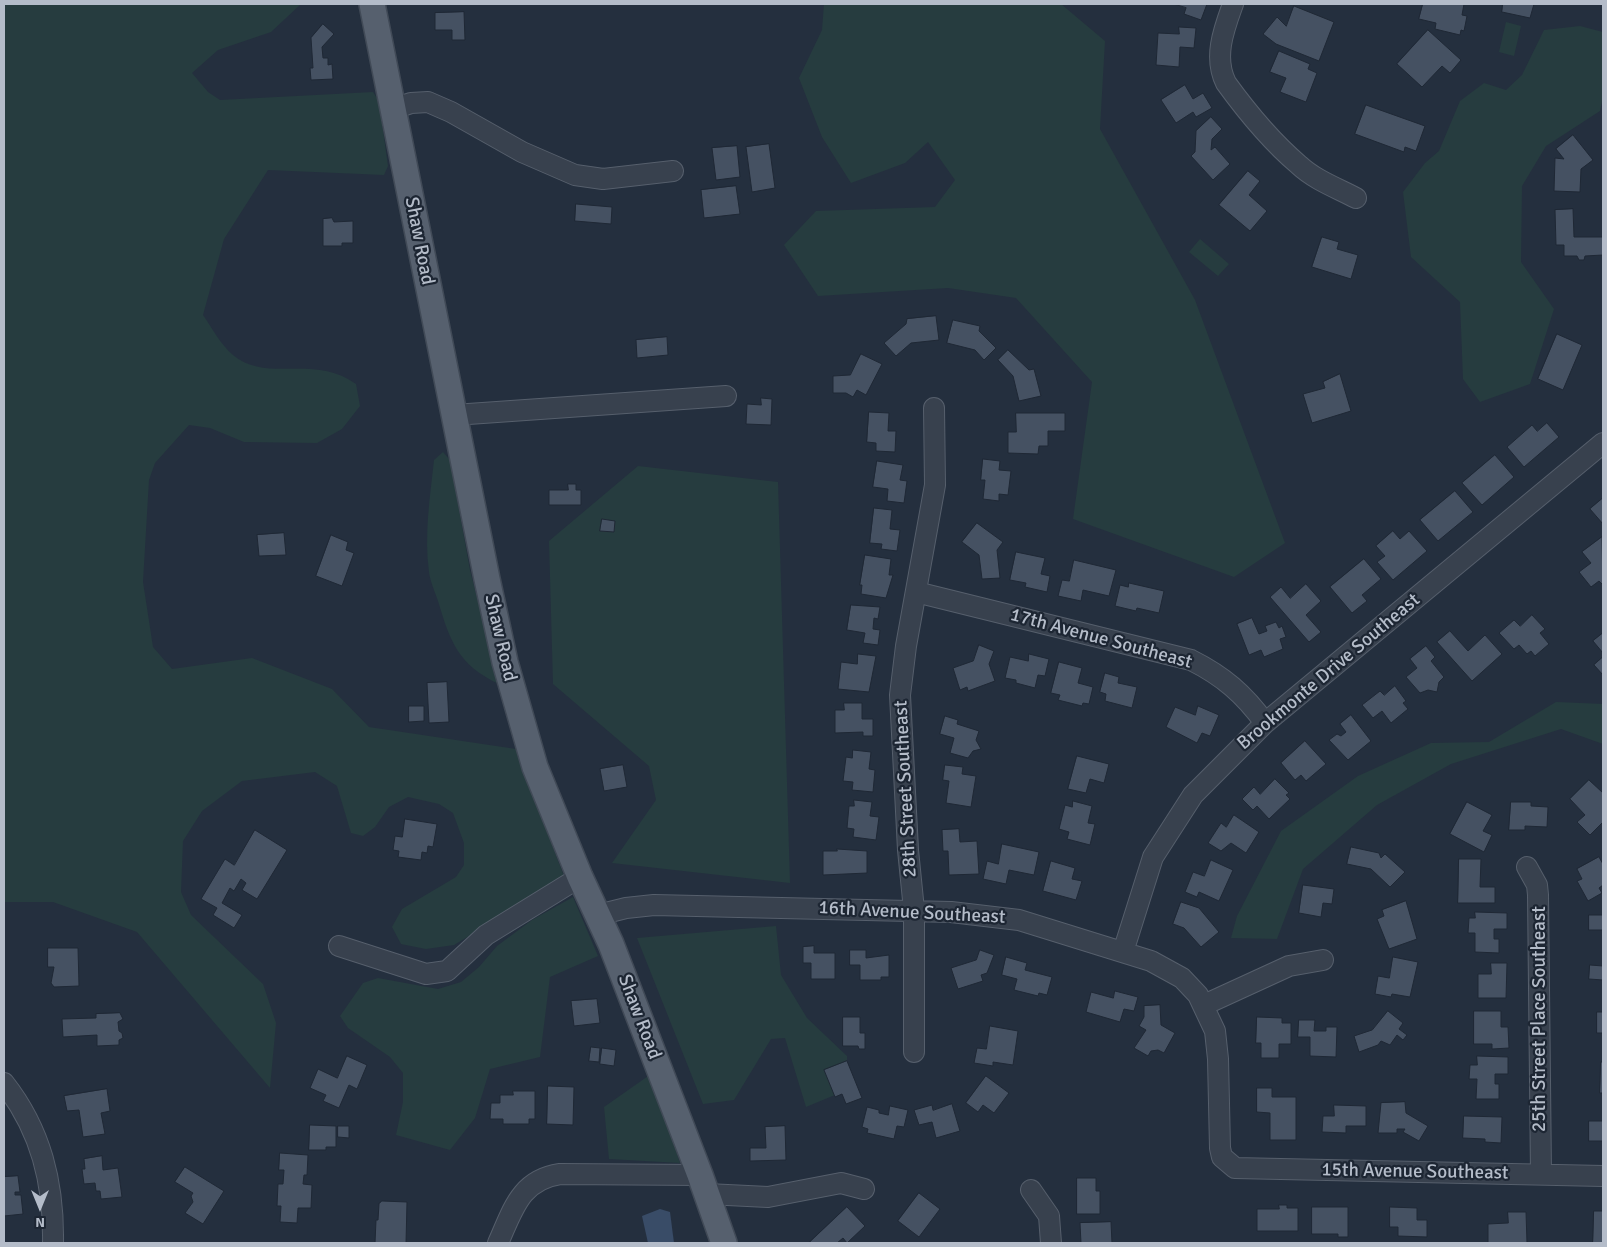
<!DOCTYPE html>
<html>
<head>
<meta charset="utf-8">
<style>
	body { margin:0 }
	#map { position:relative; width:1607px; height:1247px; overflow:hidden; background:#242f3e; font-family:Signika,sans-serif }
	canvas { display:block }
	.frame { position:absolute; inset:0; border:5px solid #b4bcc9; pointer-events:none }
	.north { position:absolute; left:15px; top:1182px; width:50px; height:50px; -webkit-text-stroke:4px #1d2633; paint-order:stroke; rotate:180deg; font-size:14px; font-weight:700; line-height:20px; text-align:center; color:#b4bcc9 }
	.north::after { content:''; display:block; margin:auto; width:18px; height:22px; background:#b4bcc9; clip-path:polygon(50% 0,100% 100%,50% 72%,0 100%) }
</style>
</head>
<body>
<div id="map">
<canvas width="1607" height="1247"></canvas>
<div class="frame"></div>
<div class="north">N</div>
</div>
<script>
const context = document.querySelector('canvas').getContext('2d');
context.lineJoin = 'round';
function fillPath(path, color) { context.fillStyle = color; context.fill(path, 'evenodd'); }
function stroke(path, color, width, dash) { context.strokeStyle = color; context.lineWidth = width; context.lineCap = dash ? 'butt' : 'round'; context.setLineDash(dash || []); context.stroke(path); }
function drawText(font, color, halo, rows, align = 'center') {
  context.font = font + ' Signika,sans-serif'; context.lineWidth = 4.5; context.setLineDash([]); context.textBaseline = 'middle'; context.strokeStyle = halo; context.fillStyle = color; for (const [text, x, y, turn = 0] of rows) {
    context.save(); context.translate(x, y); context.rotate((+turn || 0) * Math.PI / 180); context.textAlign = isNaN(turn) ? turn : align; if (halo) context.strokeText(text, 0, 0); context.fillText(text, 0, 0); context.restore();
  }
}
const green = new Path2D(`
	M 4,4 L 301,4 L 271,32 L 218,50 L 192,73 L 208,92 L 220,100 L 373,92 L 379,101 L 388,166 L 384,175 L 268,170 L 224,239 L 203,315 C 212,328 221,345 233,355 C 268,384 313,353 356,384 L 360,406 L 342,429 L 317,443 L 244,442 L 210,428 L 189,425 L 155,463 L 149,480 L 143,582 L 153,647 L 172,669 L 252,658 L 332,689 L 369,727 L 516,749 L 565,879 L 454,945 L 426,949 L 401,944 L 392,927 L 402,909 L 456,877 L 464,865 L 464,843 L 453,813 L 439,804 L 408,797 L 389,807 L 375,827 L 363,836 L 351,833 L 337,786 L 315,772 L 242,781 L 202,811 L 183,841 L 181,892 L 191,915 L 263,984 L 276,1023 L 270,1088 L 137,932 L 53,902 L 4,902 Z
	M 824,4 L 1061,4 L 1105,41 L 1100,129 L 1195,300 L 1285,543 L 1234,577 L 1073,519 L 1092,382 L 1016,298 L 948,288 L 818,296 L 784,245 L 816,211 L 935,207 L 955,180 L 928,142 L 905,163 L 851,183 L 822,137 L 799,78 L 822,30 Z
	M 1506,22 L 1521,26 L 1514,56 L 1499,52 Z
	M 1580,26 L 1603,32 L 1603,97 L 1600,111 L 1546,146 L 1522,186 L 1521,262 L 1554,309 L 1530,384 L 1480,402 L 1463,379 L 1460,302 L 1411,257 L 1403,192 L 1425,163 L 1439,151 L 1460,101 L 1484,83 L 1506,90 L 1522,75 L 1544,30 Z
	M 1200,239 L 1229,264 L 1218,276 L 1189,252 Z
	M 443,452 L 450,460 L 470,570 L 499,684 C 458,665 450,641 438,601 C 435,592 430,581 429,572 C 424,535 430,497 434,460 Z
	M 638,466 L 778,482 L 790,883 L 612,863 L 656,800 L 649,766 L 553,684 L 549,541 Z
	M 1556,702 L 1603,704 L 1603,744 L 1561,729 L 1451,764 L 1377,805 L 1303,869 L 1277,939 L 1231,938 L 1237,916 L 1281,831 L 1358,776 L 1431,743 L 1489,742 Z
	M 573,897 L 598,956 L 550,977 L 540,1057 L 490,1069 L 475,1118 L 450,1150 L 396,1135 L 403,1102 L 403,1073 L 390,1057 L 348,1028 L 340,1016 L 363,983 L 378,978 L 438,989 L 461,982 L 479,967 L 497,946 L 532,920 Z
	M 776,926 L 781,975 L 807,1018 L 847,1056 L 847,1090 L 806,1107 L 785,1038 L 771,1039 L 734,1100 L 703,1104 L 637,938 Z
	M 651,1074 L 680,1163 L 609,1159 L 604,1107 Z`);
const water = new Path2D(`
	M 660,1209 L 670,1212 L 674,1243 L 648,1243 L 642,1216 Z`);
const building = new Path2D(`
	M 1174,4 L 1207,4 L 1201,20 L 1184,14 L 1186,8 Z
	M 1423,4 L 1464,4 L 1462,15 L 1467,16 L 1464,31 L 1461,30 L 1460,35 L 1435,29 L 1436,23 L 1419,19 Z
	M 1503,4 L 1540,4 L 1534,4 L 1530,18 L 1502,12 Z
	M 1294,6 L 1334,22 L 1319,61 L 1276,44 L 1263,34 L 1277,17 L 1286,26 Z
	M 464,12 L 465,40 L 452,40 L 452,30 L 435,30 L 435,13 Z
	M 323,24 L 334,34 L 322,47 L 323,58 L 328,58 L 328,65 L 332,64 L 333,79 L 311,80 L 310,68 L 313,68 L 311,38 Z
	M 1179,27 L 1196,28 L 1194,48 L 1180,47 L 1179,67 L 1156,65 L 1158,33 L 1179,34 Z
	M 1428,30 L 1461,60 L 1450,73 L 1442,66 L 1422,87 L 1397,64 Z
	M 1279,51 L 1310,64 L 1308,69 L 1317,73 L 1306,102 L 1280,92 L 1286,78 L 1270,72 Z
	M 1185,85 L 1193,99 L 1203,93 L 1212,108 L 1196,117 L 1193,112 L 1176,123 L 1161,100 Z
	M 1366,105 L 1425,126 L 1416,151 L 1405,147 L 1404,152 L 1355,134 Z
	M 1211,117 L 1222,129 L 1212,139 L 1211,150 L 1215,147 L 1230,164 L 1213,180 L 1191,156 L 1195,152 L 1196,131 Z
	M 1573,135 L 1593,160 L 1581,169 L 1580,192 L 1554,191 L 1555,158 L 1564,159 L 1556,149 Z
	M 769,144 L 775,188 L 752,192 L 746,147 Z
	M 737,146 L 740,177 L 716,180 L 712,148 Z
	M 1248,171 L 1260,181 L 1249,195 L 1267,211 L 1250,231 L 1219,205 Z
	M 736,186 L 740,214 L 704,218 L 701,190 Z
	M 576,204 L 612,207 L 611,224 L 575,221 Z
	M 1573,209 L 1574,237 L 1603,237 L 1603,255 L 1585,256 L 1584,260 L 1579,260 L 1577,256 L 1564,256 L 1564,245 L 1556,245 L 1555,210 Z
	M 332,218 L 334,222 L 353,221 L 353,243 L 342,243 L 342,246 L 323,246 L 323,219 Z
	M 1322,237 L 1339,242 L 1337,249 L 1358,255 L 1351,279 L 1312,267 Z
	M 936,316 L 939,340 L 911,343 L 896,356 L 884,343 L 906,324 L 907,319 Z
	M 953,320 L 980,326 L 979,331 L 996,348 L 984,360 L 975,350 L 947,343 Z
	M 1557,334 L 1582,345 L 1563,390 L 1538,379 Z
	M 667,337 L 668,355 L 637,358 L 636,340 Z
	M 1008,350 L 1029,370 L 1034,369 L 1041,396 L 1019,401 L 1013,376 L 998,360 Z
	M 861,354 L 882,364 L 866,395 L 857,390 L 853,397 L 846,393 L 833,393 L 833,376 L 850,375 Z
	M 1340,374 L 1351,411 L 1312,423 L 1303,394 L 1325,388 L 1323,382 Z
	M 761,398 L 772,399 L 771,425 L 746,424 L 747,404 L 761,405 Z
	M 869,412 L 889,413 L 888,431 L 896,431 L 895,452 L 876,451 L 876,443 L 867,442 Z
	M 1016,413 L 1065,413 L 1065,431 L 1048,431 L 1048,446 L 1039,446 L 1038,454 L 1008,453 L 1008,432 L 1016,432 Z
	M 1547,423 L 1559,437 L 1524,467 L 1507,447 L 1532,425 L 1537,431 Z
	M 1495,455 L 1514,477 L 1482,505 L 1462,483 Z
	M 983,459 L 1000,461 L 999,470 L 1011,471 L 1008,495 L 999,494 L 999,501 L 983,499 L 985,480 L 981,480 Z
	M 877,461 L 903,465 L 900,480 L 907,481 L 904,503 L 887,501 L 888,489 L 873,487 Z
	M 568,484 L 576,484 L 576,490 L 581,490 L 581,505 L 549,505 L 549,490 L 568,490 Z
	M 1455,491 L 1473,512 L 1438,541 L 1420,520 Z
	M 1603,498 L 1603,524 L 1590,509 Z
	M 874,508 L 892,510 L 890,529 L 900,530 L 897,551 L 881,549 L 882,544 L 870,543 Z
	M 602,519 L 615,521 L 614,532 L 600,531 Z
	M 977,523 L 1003,542 L 997,550 L 1000,578 L 982,579 L 979,555 L 962,542 Z
	M 1393,531 L 1400,539 L 1409,531 L 1427,551 L 1393,580 L 1377,562 L 1385,556 L 1376,546 Z
	M 284,533 L 286,555 L 259,556 L 257,535 Z
	M 331,535 L 348,542 L 346,550 L 354,553 L 342,586 L 316,576 Z
	M 1602,537 L 1603,585 L 1599,581 L 1591,587 L 1579,572 L 1591,563 L 1582,552 Z
	M 1016,552 L 1045,558 L 1041,574 L 1050,576 L 1047,592 L 1025,587 L 1026,583 L 1010,580 Z
	M 865,555 L 891,559 L 889,575 L 893,575 L 886,598 L 861,594 L 862,585 L 860,585 Z
	M 1364,559 L 1381,579 L 1362,595 L 1367,601 L 1352,613 L 1330,587 Z
	M 1074,560 L 1116,570 L 1109,596 L 1083,590 L 1081,601 L 1058,596 L 1062,580 L 1069,581 Z
	M 1129,583 L 1164,591 L 1159,613 L 1137,608 L 1136,611 L 1115,606 L 1120,585 L 1128,587 Z
	M 1306,584 L 1321,601 L 1306,615 L 1321,632 L 1309,642 L 1270,597 L 1281,587 L 1290,598 Z
	M 851,605 L 880,607 L 878,619 L 874,618 L 873,629 L 880,630 L 878,645 L 863,643 L 865,633 L 847,630 Z
	M 1532,615 L 1545,629 L 1540,633 L 1549,644 L 1535,656 L 1531,651 L 1527,654 L 1519,645 L 1514,649 L 1499,633 L 1514,620 L 1520,626 Z
	M 1252,618 L 1259,634 L 1267,631 L 1265,626 L 1276,622 L 1279,628 L 1282,626 L 1286,637 L 1280,639 L 1283,649 L 1264,657 L 1261,650 L 1249,655 L 1237,624 Z
	M 1450,631 L 1468,651 L 1485,635 L 1502,654 L 1472,681 L 1437,642 Z
	M 1603,633 L 1603,653 L 1593,641 Z
	M 979,645 L 994,651 L 989,664 L 995,681 L 968,691 L 967,687 L 960,690 L 953,668 L 973,661 Z
	M 1426,646 L 1435,657 L 1431,661 L 1444,677 L 1439,682 L 1437,692 L 1428,690 L 1420,693 L 1406,677 L 1417,668 L 1410,659 Z
	M 858,654 L 876,656 L 869,692 L 838,689 L 841,662 L 857,664 Z
	M 1029,654 L 1049,659 L 1045,676 L 1038,675 L 1035,688 L 1016,683 L 1016,680 L 1005,678 L 1010,657 L 1028,661 Z
	M 1603,657 L 1603,675 L 1594,665 Z
	M 1059,662 L 1082,668 L 1078,683 L 1093,687 L 1089,704 L 1083,703 L 1082,706 L 1058,700 L 1060,695 L 1051,693 Z
	M 1105,673 L 1119,677 L 1118,683 L 1137,687 L 1132,708 L 1105,701 L 1106,694 L 1100,692 Z
	M 447,682 L 449,722 L 429,723 L 427,683 Z
	M 1395,686 L 1406,701 L 1403,703 L 1408,709 L 1391,723 L 1382,711 L 1373,718 L 1362,705 L 1380,691 L 1384,695 Z
	M 844,703 L 862,703 L 862,719 L 873,719 L 873,736 L 863,736 L 863,732 L 835,733 L 835,710 L 844,710 Z
	M 409,706 L 424,706 L 424,721 L 409,722 Z
	M 1198,706 L 1219,715 L 1210,736 L 1202,733 L 1197,743 L 1166,727 L 1175,707 L 1195,715 Z
	M 1351,715 L 1371,741 L 1348,760 L 1329,740 L 1337,734 L 1341,736 L 1346,732 L 1340,724 Z
	M 945,716 L 958,720 L 957,724 L 979,731 L 976,740 L 981,749 L 973,751 L 968,758 L 950,753 L 954,738 L 940,734 Z
	M 1305,741 L 1326,764 L 1306,781 L 1301,775 L 1295,780 L 1281,763 Z
	M 853,750 L 871,752 L 869,769 L 875,770 L 873,792 L 852,790 L 853,782 L 843,781 L 846,757 L 852,758 Z
	M 1077,756 L 1109,764 L 1104,783 L 1090,779 L 1086,793 L 1068,789 Z
	M 623,765 L 627,787 L 604,791 L 600,769 Z
	M 945,765 L 963,767 L 962,774 L 976,776 L 971,807 L 946,803 L 949,781 L 943,780 Z
	M 1275,779 L 1289,793 L 1286,795 L 1290,799 L 1269,819 L 1257,806 L 1253,810 L 1242,799 L 1254,787 L 1260,794 Z
	M 1589,780 L 1603,793 L 1603,822 L 1590,835 L 1577,822 L 1585,815 L 1570,799 Z
	M 854,800 L 872,802 L 870,816 L 879,817 L 876,840 L 853,837 L 854,829 L 847,828 L 849,806 L 854,806 Z
	M 1073,801 L 1092,806 L 1088,823 L 1095,824 L 1090,845 L 1067,839 L 1069,832 L 1059,829 L 1065,805 L 1072,807 Z
	M 1467,802 L 1492,815 L 1483,831 L 1492,835 L 1484,852 L 1450,834 Z
	M 1511,802 L 1531,802 L 1531,806 L 1548,807 L 1547,827 L 1525,826 L 1525,830 L 1509,830 Z
	M 1234,815 L 1259,832 L 1246,853 L 1231,843 L 1221,851 L 1208,843 L 1221,823 L 1226,827 Z
	M 405,819 L 437,824 L 433,847 L 428,846 L 427,853 L 422,852 L 421,860 L 398,857 L 399,851 L 393,850 L 395,836 L 402,837 Z
	M 959,829 L 960,842 L 977,841 L 979,874 L 949,875 L 948,851 L 943,851 L 942,830 Z
	M 255,830 L 287,850 L 257,899 L 242,890 L 246,883 L 241,879 L 234,891 L 230,888 L 222,903 L 242,915 L 234,928 L 213,915 L 217,908 L 201,899 L 225,859 L 234,865 Z
	M 1002,844 L 1039,852 L 1034,875 L 1009,870 L 1006,884 L 983,879 L 987,861 L 998,864 Z
	M 1351,847 L 1379,853 L 1381,858 L 1385,854 L 1405,872 L 1390,887 L 1371,869 L 1347,864 Z
	M 837,849 L 867,851 L 867,873 L 823,875 L 823,851 L 837,851 Z
	M 1599,857 L 1603,864 L 1603,885 L 1599,888 L 1602,893 L 1588,901 L 1577,881 L 1582,879 L 1577,869 Z
	M 1459,859 L 1481,859 L 1480,887 L 1495,887 L 1495,903 L 1458,903 Z
	M 1211,860 L 1233,870 L 1219,901 L 1199,892 L 1197,897 L 1185,892 L 1193,872 L 1204,876 Z
	M 1051,861 L 1075,868 L 1072,879 L 1082,881 L 1076,900 L 1043,891 Z
	M 1303,885 L 1334,889 L 1332,904 L 1323,903 L 1321,917 L 1299,913 Z
	M 1406,901 L 1417,939 L 1389,949 L 1377,919 L 1384,916 L 1382,910 Z
	M 1181,902 L 1199,908 L 1219,932 L 1201,947 L 1184,928 L 1173,924 Z
	M 1475,912 L 1507,913 L 1507,929 L 1494,929 L 1494,939 L 1499,939 L 1499,953 L 1475,952 L 1475,933 L 1468,933 L 1469,918 L 1475,918 Z
	M 1589,915 L 1603,915 L 1603,930 L 1589,930 Z
	M 814,946 L 814,953 L 835,953 L 835,979 L 811,979 L 811,963 L 803,963 L 803,947 Z
	M 48,948 L 78,948 L 79,986 L 54,987 L 51,983 L 54,967 L 48,967 Z
	M 850,950 L 866,950 L 866,958 L 889,955 L 889,977 L 881,977 L 881,980 L 860,980 L 860,965 L 850,965 Z
	M 980,950 L 994,955 L 987,973 L 981,975 L 983,981 L 958,989 L 951,968 L 976,960 Z
	M 1006,957 L 1027,963 L 1025,970 L 1052,977 L 1047,995 L 1039,993 L 1038,996 L 1014,990 L 1017,979 L 1002,975 Z
	M 1393,957 L 1418,962 L 1410,997 L 1392,994 L 1391,997 L 1375,994 L 1378,976 L 1389,978 Z
	M 1491,963 L 1507,963 L 1506,998 L 1478,998 L 1478,974 L 1491,974 Z
	M 1590,965 L 1603,966 L 1603,980 L 1589,979 Z
	M 1115,991 L 1138,997 L 1134,1011 L 1124,1009 L 1120,1022 L 1086,1012 L 1091,992 L 1113,998 Z
	M 597,999 L 600,1023 L 574,1026 L 571,1001 Z
	M 1160,1005 L 1161,1025 L 1175,1033 L 1164,1053 L 1158,1050 L 1151,1051 L 1148,1056 L 1134,1048 L 1146,1030 L 1139,1026 L 1144,1017 L 1144,1006 Z
	M 1388,1011 L 1403,1023 L 1399,1029 L 1407,1035 L 1403,1040 L 1397,1035 L 1390,1045 L 1381,1041 L 1378,1045 L 1359,1052 L 1354,1036 L 1372,1030 Z
	M 1474,1011 L 1501,1011 L 1501,1027 L 1508,1027 L 1509,1048 L 1492,1049 L 1492,1044 L 1474,1044 Z
	M 1597,1012 L 1603,1012 L 1603,1033 L 1597,1033 Z
	M 120,1013 L 123,1019 L 118,1022 L 119,1031 L 122,1033 L 123,1038 L 119,1040 L 119,1045 L 97,1046 L 97,1035 L 63,1037 L 62,1019 L 96,1018 L 96,1014 Z
	M 843,1017 L 860,1017 L 860,1033 L 865,1033 L 865,1049 L 859,1049 L 858,1046 L 843,1046 Z
	M 1257,1017 L 1282,1018 L 1282,1023 L 1291,1023 L 1291,1044 L 1279,1044 L 1279,1058 L 1261,1058 L 1261,1043 L 1256,1043 Z
	M 1299,1020 L 1315,1020 L 1314,1031 L 1326,1031 L 1326,1027 L 1337,1027 L 1336,1057 L 1310,1056 L 1310,1037 L 1298,1037 Z
	M 990,1026 L 1018,1031 L 1013,1065 L 993,1062 L 993,1066 L 974,1063 L 977,1048 L 986,1049 Z
	M 591,1047 L 600,1048 L 599,1062 L 589,1061 Z
	M 602,1048 L 616,1050 L 614,1066 L 600,1064 Z
	M 347,1056 L 367,1065 L 357,1089 L 349,1085 L 339,1108 L 323,1101 L 326,1095 L 310,1088 L 318,1069 L 337,1078 Z
	M 1477,1056 L 1508,1057 L 1508,1074 L 1495,1074 L 1495,1084 L 1499,1084 L 1499,1099 L 1476,1099 L 1477,1079 L 1469,1079 L 1470,1065 L 1477,1065 Z
	M 847,1061 L 862,1098 L 846,1104 L 842,1094 L 835,1097 L 824,1070 Z
	M 1601,1062 L 1603,1062 L 1603,1093 L 1600,1093 Z
	M 986,1076 L 1009,1093 L 994,1113 L 983,1105 L 978,1112 L 966,1103 Z
	M 548,1086 L 574,1087 L 573,1125 L 547,1124 Z
	M 1257,1088 L 1272,1088 L 1272,1097 L 1296,1097 L 1296,1140 L 1270,1140 L 1270,1113 L 1257,1112 Z
	M 107,1089 L 110,1111 L 101,1113 L 105,1134 L 83,1137 L 79,1110 L 67,1111 L 64,1096 Z
	M 513,1091 L 535,1091 L 535,1119 L 529,1119 L 529,1124 L 503,1124 L 503,1119 L 490,1119 L 491,1103 L 500,1103 L 500,1095 L 513,1095 Z
	M 1405,1102 L 1406,1113 L 1428,1126 L 1419,1141 L 1403,1132 L 1405,1129 L 1397,1129 L 1397,1133 L 1378,1133 L 1381,1103 Z
	M 952,1104 L 960,1131 L 936,1138 L 932,1122 L 919,1125 L 914,1110 L 932,1105 L 933,1110 Z
	M 1334,1105 L 1366,1106 L 1366,1126 L 1346,1126 L 1346,1133 L 1322,1132 L 1323,1116 L 1334,1116 Z
	M 890,1106 L 908,1110 L 904,1127 L 897,1126 L 894,1139 L 867,1133 L 868,1129 L 862,1127 L 867,1107 L 879,1110 L 879,1113 L 888,1115 Z
	M 1464,1116 L 1502,1117 L 1501,1143 L 1485,1142 L 1485,1139 L 1463,1138 Z
	M 1589,1121 L 1603,1121 L 1603,1141 L 1589,1141 Z
	M 310,1125 L 336,1126 L 336,1147 L 326,1147 L 326,1150 L 309,1150 Z
	M 338,1126 L 349,1126 L 349,1138 L 338,1137 Z
	M 785,1126 L 786,1160 L 750,1161 L 750,1148 L 766,1148 L 765,1127 Z
	M 280,1153 L 308,1155 L 307,1175 L 304,1175 L 303,1184 L 312,1185 L 311,1208 L 298,1208 L 297,1223 L 280,1222 L 281,1206 L 277,1206 L 278,1184 L 283,1184 L 284,1170 L 279,1170 Z
	M 102,1156 L 103,1170 L 118,1168 L 122,1197 L 101,1199 L 100,1191 L 96,1191 L 95,1183 L 84,1184 L 82,1169 L 85,1169 L 84,1159 Z
	M 185,1167 L 224,1191 L 203,1224 L 185,1213 L 193,1202 L 191,1196 L 193,1193 L 175,1182 Z
	M 18,1176 L 20,1192 L 15,1192 L 15,1195 L 21,1195 L 23,1214 L 4,1216 L 4,1177 Z
	M 1077,1178 L 1096,1178 L 1096,1191 L 1100,1191 L 1100,1214 L 1077,1214 Z
	M 919,1193 L 940,1209 L 919,1237 L 898,1221 Z
	M 382,1201 L 407,1202 L 406,1243 L 375,1243 L 376,1220 L 378,1220 L 379,1204 Z
	M 1279,1205 L 1287,1205 L 1287,1208 L 1298,1208 L 1298,1231 L 1257,1231 L 1257,1209 L 1279,1209 Z
	M 847,1207 L 865,1226 L 847,1243 L 843,1238 L 837,1243 L 812,1243 L 810,1242 Z
	M 1312,1207 L 1348,1207 L 1348,1237 L 1338,1237 L 1338,1234 L 1312,1234 Z
	M 1390,1207 L 1417,1208 L 1417,1220 L 1427,1220 L 1427,1237 L 1398,1236 L 1398,1227 L 1390,1227 Z
	M 1594,1211 L 1603,1211 L 1603,1243 L 1593,1243 Z
	M 1508,1212 L 1526,1212 L 1527,1243 L 1488,1243 L 1488,1224 L 1508,1223 Z
	M 1111,1222 L 1112,1243 L 1081,1243 L 1080,1223 Z`);
const minor = new Path2D(`
	M 1233,4 C 1224,29 1213,57 1226,83 C 1247,112 1272,142 1299,165 C 1315,180 1337,188 1356,198
	M 393,109 L 411,103 L 428,102 L 451,112 L 522,152 L 575,175 L 603,179 L 673,171
	M 454,415 L 726,396
	M 916,592 L 1191,660 C 1223,676 1244,694 1265,723
	M 1527,867 L 1537,885 L 1538,895 L 1541,1174
	M 598,915 L 626,908 L 654,905 L 951,912 L 1019,920 L 1151,961 L 1182,978 L 1198,995 L 1215,1031 L 1218,1059 L 1220,1148 L 1222,1157 L 1235,1168 L 1603,1176
	M 339,946 L 426,974 L 447,971 L 486,935 L 580,877
	M 1123,952 L 1153,857 L 1193,795 L 1265,723 L 1603,443
	M 1204,1005 L 1289,966 L 1323,960
	M 914,1052 L 914,910 L 908,850 L 900,695 L 906,646 L 935,485 L 934,408
	M 4,1083 C 41,1130 54,1183 53,1243
	M 1031,1190 L 1049,1216 L 1051,1243
	M 707,1194 L 768,1197 L 841,1183 L 864,1189
	M 498,1243 C 513,1210 520,1180 560,1174 L 700,1175`);
const major = new Path2D(`
	M 372,4 L 487,579 L 505,662 L 535,767 L 580,877 L 611,944 L 700,1175 L 724,1243`);
const streetNames = [
	["Shaw Road",419,241,79],
	["Shaw Road",500,638,77],
	["17th Avenue Southeast",1101,639,15],
	["Brookmonte Drive Southeast",1329,672,-40],
	["28th Street Southeast",906,789,-93],
	["16th Avenue Southeast",912,913,3],
	["Shaw Road",639,1017,69],
	["25th Street Place Southeast",1540,1019,-90],
	["15th Avenue Southeast",1415,1172,1]
];
fillPath(green, '#263c3f');
fillPath(water, '#394c67');
fillPath(building, '#455162');
stroke(building, '#1f2835', 1);
stroke(minor, '#565f6c', 22);
stroke(major, '#414a57', 28);
stroke(minor, '#38414e', 20);
stroke(major, '#56606e', 25);
drawText('19px', '#b4bcc9', '#1d2633', streetNames);
</script>
</body>
</html>
